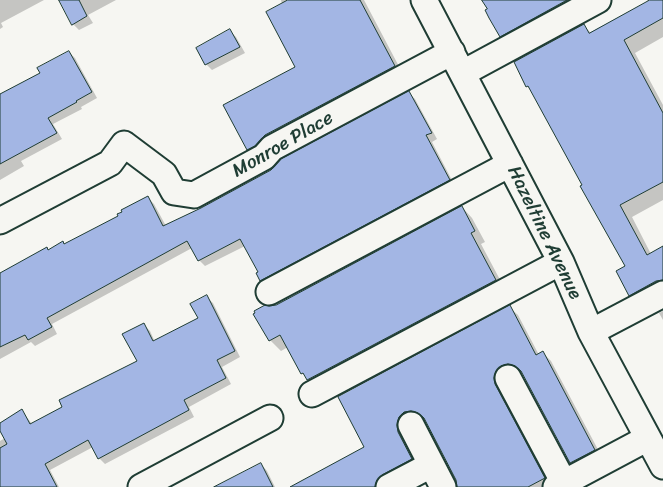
<!DOCTYPE html>
<html>
<head>
<meta charset="utf-8">
<style>
	body { margin:0 }
	canvas { display:block; background:#f6f6f2 }
</style>
</head>
<body>
<canvas width="663" height="487"></canvas>
<script>
const context = document.querySelector('canvas').getContext('2d');
context.lineJoin = 'round';
function fillPath(path, color) { context.fillStyle = color; context.fill(path, 'evenodd'); }
function stroke(path, color, width, dash) { context.strokeStyle = color; context.lineWidth = width; context.lineCap = dash ? 'butt' : 'round'; context.setLineDash(dash || []); context.stroke(path); }
function drawText(font, color, halo, rows, align = 'center') {
  context.font = font + ' Sriracha,sans-serif'; context.lineWidth = 4.5; context.setLineDash([]); context.textBaseline = 'middle'; context.strokeStyle = halo; context.fillStyle = color; for (const [text, x, y, turn = 0] of rows) {
    context.save(); context.translate(x, y); context.rotate((+turn || 0) * Math.PI / 180); context.textAlign = isNaN(turn) ? turn : align; if (halo) context.strokeText(text, 0, 0); context.fillText(text, 0, 0); context.restore();
  }
}
const shadow = new Path2D(`
	M 0,0 L 44,0 L 1,23 L 3,27 L 0,29 Z
	M 60,0 L 116,0 L 88,15 L 93,23 L 79,30 L 73,24 Z
	M 281,0 L 364,0 L 404,76 L 258,159 L 248,149 L 297,68 Z
	M 483,0 L 586,0 L 515,50 L 501,36 Z
	M 647,0 L 663,0 L 663,37 L 635,53 L 663,105 L 663,200 L 632,217 L 651,254 L 663,247 L 663,296 L 642,307 L 630,295 L 627,267 L 535,94 L 527,86 L 584,26 L 591,33 L 648,2 Z
	M 230,31 L 236,37 L 245,53 L 212,70 L 206,64 Z
	M 69,52 L 75,58 L 97,98 L 81,107 L 82,109 L 53,124 L 62,139 L 21,161 L 24,166 L 0,180 L 0,96 L 42,73 Z
	M 409,93 L 415,99 L 437,139 L 432,142 L 455,186 L 267,287 L 261,280 L 258,274 L 260,273 L 245,246 L 205,266 L 199,260 L 192,248 L 52,324 L 57,334 L 35,346 L 31,342 L 0,359 L 0,300 L 48,251 L 63,243 L 65,245 L 120,217 L 147,197 L 154,204 L 166,226 L 201,209 L 272,171 Z
	M 462,207 L 472,218 L 485,242 L 481,244 L 506,291 L 319,390 L 302,373 L 288,347 L 281,351 L 270,340 L 276,306 Z
	M 206,297 L 213,303 L 240,357 L 222,367 L 231,384 L 189,407 L 194,417 L 105,464 L 99,458 L 93,447 L 50,470 L 59,487 L 0,487 L 0,441 L 5,438 L 0,428 L 0,424 L 22,411 L 32,424 L 64,407 L 138,362 L 143,324 L 150,331 L 155,342 L 199,318 Z
	M 509,307 L 518,315 L 539,355 L 543,353 L 551,361 L 603,459 L 579,471 L 571,463 L 523,373 L 517,372 L 553,487 L 458,487 L 457,480 L 426,420 L 421,419 L 420,467 L 386,487 L 317,487 L 366,447 Z
	M 663,311 L 663,320 L 659,313 Z
	M 261,464 L 267,471 L 275,487 L 217,487 Z`);
const building = new Path2D(`
	M 59,0 L 79,0 L 87,16 L 72,25 Z
	M 288,0 L 360,0 L 395,66 L 265,135 L 255,146 L 247,150 L 223,105 L 295,67 L 266,12 Z
	M 482,0 L 567,0 L 500,37 L 489,18 L 485,10 L 487,9 Z
	M 650,0 L 663,0 L 663,18 L 624,40 L 663,113 L 663,182 L 620,205 L 647,255 L 663,246 L 663,280 L 656,281 L 629,296 L 616,271 L 625,266 L 580,186 L 582,185 L 528,86 L 526,87 L 514,62 L 584,24 L 589,33 Z
	M 230,29 L 240,47 L 205,65 L 196,48 Z
	M 69,51 L 92,92 L 76,101 L 77,102 L 48,118 L 57,133 L 0,164 L 0,94 L 40,73 L 37,68 Z
	M 409,91 L 432,133 L 426,135 L 450,180 L 260,281 L 256,273 L 258,272 L 240,239 L 198,261 L 187,241 L 47,318 L 52,327 L 28,340 L 25,335 L 0,347 L 0,273 L 47,247 L 48,250 L 63,241 L 64,244 L 118,216 L 117,214 L 122,212 L 121,210 L 148,196 L 163,226 L 201,208 L 271,170 L 281,159 Z
	M 462,206 L 475,231 L 471,233 L 496,280 L 307,380 L 303,373 L 301,374 L 280,335 L 269,341 L 253,314 L 255,313 L 254,311 L 265,305 L 269,306 L 276,305 Z
	M 207,295 L 235,351 L 217,360 L 226,378 L 184,400 L 189,410 L 98,459 L 88,440 L 45,464 L 57,487 L 0,487 L 0,448 L 7,444 L 0,431 L 0,423 L 22,409 L 30,424 L 62,407 L 59,400 L 137,361 L 122,334 L 144,323 L 153,341 L 198,318 L 190,304 Z
	M 510,305 L 536,355 L 543,351 L 595,450 L 570,463 L 521,371 L 515,366 L 508,364 L 501,366 L 496,371 L 494,378 L 495,384 L 545,478 L 528,487 L 457,487 L 456,480 L 424,418 L 418,413 L 411,411 L 404,412 L 399,417 L 397,425 L 398,432 L 412,459 L 382,475 L 377,480 L 375,487 L 290,487 L 364,447 L 338,397 Z
	M 261,463 L 273,487 L 214,487 Z`);
const minor = new Path2D(`
	M 424,0 L 561,262 L 591,332 L 663,466
	M 463,73 L 598,0
	M 0,221 L 110,163 L 124,144 L 164,174 L 174,192 L 194,195 L 264,157 L 272,148 L 452,52
	M 269,292 L 510,164
	M 591,332 L 663,294
	M 508,378 L 564,483
	M 312,394 L 561,262
	M 411,425 L 443,487
	M 141,487 L 270,418
	M 389,487 L 431,465
	M 556,487 L 648,438`);
const streetNames = [
	["Monroe Place",283,145,-30],
	["Hazeltine Avenue",544,233,64]
];
fillPath(shadow, '#0003');
fillPath(building, '#a3b6e4');
stroke(building, '#1f3d34', 1);
stroke(minor, '#1f3d34', 29);
stroke(minor, '#f6f6f2', 25);
drawText('19px', '#1f3d34', '#f6f6f2', streetNames);
</script>
</body>
</html>
